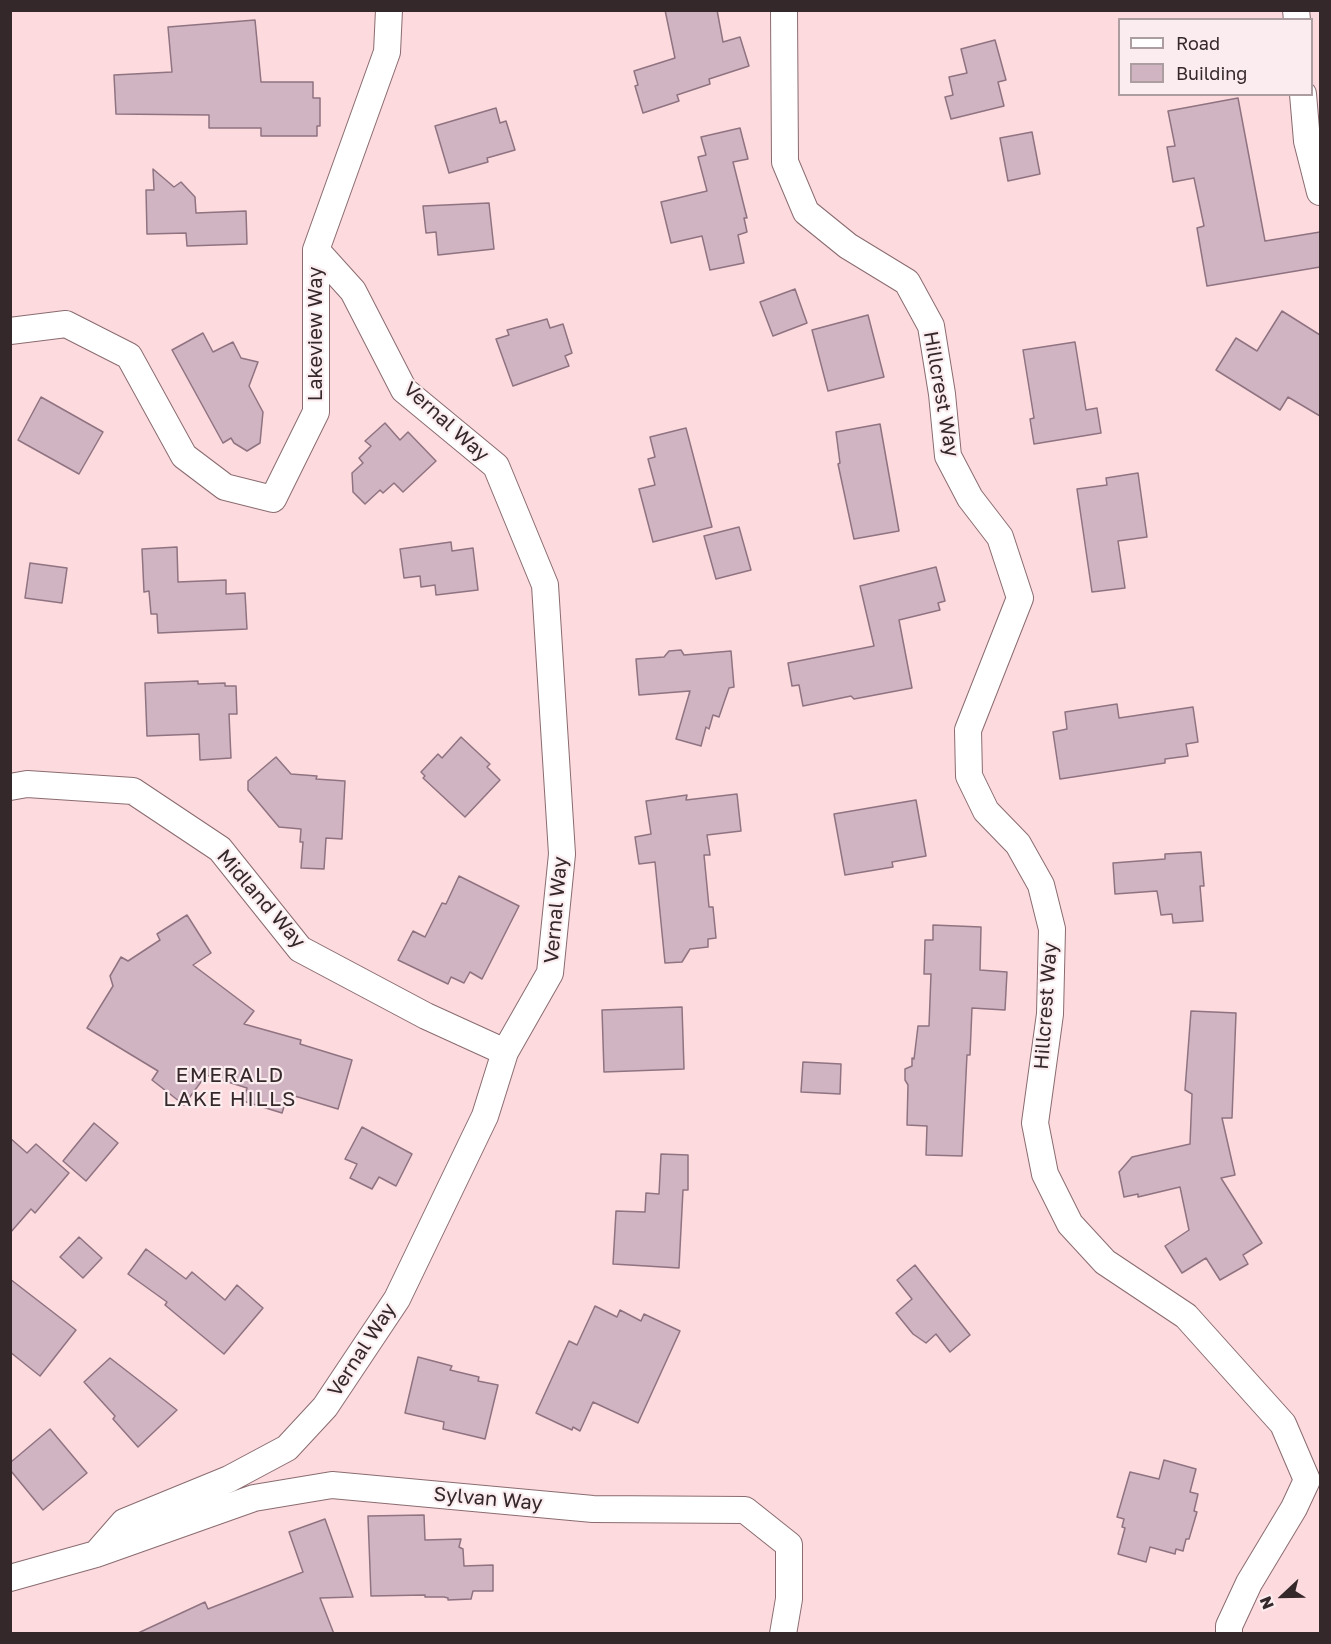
<!DOCTYPE html>
<html>
<head>
<meta charset="utf-8">
<style>
	body { margin:0 }
	#map { position:relative; width:1331px; height:1644px; overflow:hidden; background:#fddade; font-family:"Golos Text",sans-serif }
	canvas { display:block }
	.frame { position:absolute; inset:0; border:12px solid #35282a; pointer-events:none }
	.legend { position:absolute; left:1118px; top:18px; width:195px; height:78px; box-sizing:border-box; background:#fbedef; border:2px solid #ac9ea0; margin:0; padding:8px 10px; list-style:none; font-size:18px; color:#35282a }
	.legend li { display:flex; align-items:center; gap:12px; height:30px }
	.legend b { width:30px; border:2px solid #ac9ea0 }
	.north { position:absolute; left:1253px; top:1566px; width:60px; height:60px; -webkit-text-stroke:4px #fbedef; paint-order:stroke; rotate:248deg; font-size:16px; font-weight:700; line-height:24px; text-align:center; color:#35282a }
	.north::after { content:''; display:block; margin:auto; width:21px; height:27px; background:#35282a; clip-path:polygon(50% 0,100% 100%,50% 72%,0 100%) }
</style>
</head>
<body>
<div id="map">
<canvas width="1331" height="1644"></canvas>
<div class="frame"></div>
<ul class="legend">
<li><b style="height:8px;background:#fff"></b>Road</li>
<li><b style="height:16px;background:#d1b4c2"></b>Building</li>
</ul>
<div class="north">N</div>
</div>
<script>
const context = document.querySelector('canvas').getContext('2d');
context.lineJoin = 'round';
function fillPath(path, color) { context.fillStyle = color; context.fill(path, 'evenodd'); }
function stroke(path, color, width, dash) { context.strokeStyle = color; context.lineWidth = width; context.lineCap = dash ? 'butt' : 'round'; context.setLineDash(dash || []); context.stroke(path); }
function drawText(font, color, halo, rows, align = 'center') {
  context.font = font + ' "Golos Text",sans-serif'; context.lineWidth = 4.5; context.setLineDash([]); context.textBaseline = 'middle'; context.strokeStyle = halo; context.fillStyle = color; for (const [text, x, y, turn = 0] of rows) {
    context.save(); context.translate(x, y); context.rotate((+turn || 0) * Math.PI / 180); context.textAlign = isNaN(turn) ? turn : align; if (halo) context.strokeText(text, 0, 0); context.fillText(text, 0, 0); context.restore();
  }
}
const building = new Path2D(`
	M 665,10 L 717,10 L 723,42 L 740,37 L 749,66 L 709,79 L 710,84 L 677,95 L 679,101 L 643,113 L 635,86 L 638,85 L 634,71 L 675,58 Z
	M 255,20 L 261,82 L 313,82 L 313,98 L 320,98 L 320,126 L 317,126 L 317,136 L 261,136 L 261,128 L 209,128 L 209,115 L 116,114 L 114,75 L 172,72 L 168,27 Z
	M 995,40 L 1006,80 L 998,82 L 1004,106 L 951,119 L 945,97 L 953,95 L 949,77 L 967,73 L 961,49 Z
	M 1238,98 L 1265,241 L 1320,232 L 1320,267 L 1207,286 L 1197,228 L 1204,226 L 1194,178 L 1173,182 L 1167,147 L 1175,146 L 1168,111 Z
	M 496,108 L 500,123 L 506,121 L 515,150 L 487,158 L 488,162 L 449,173 L 435,126 Z
	M 740,128 L 748,159 L 733,162 L 747,218 L 744,218 L 747,232 L 738,235 L 744,263 L 710,270 L 702,236 L 671,243 L 661,202 L 707,191 L 698,157 L 706,155 L 701,137 Z
	M 1032,132 L 1040,174 L 1008,181 L 1000,138 Z
	M 153,169 L 174,187 L 181,182 L 195,197 L 196,213 L 246,211 L 247,244 L 187,246 L 186,233 L 147,234 L 146,190 L 154,190 Z
	M 489,203 L 494,249 L 438,255 L 436,232 L 426,233 L 423,206 Z
	M 795,289 L 807,323 L 773,336 L 760,302 Z
	M 1282,311 L 1320,335 L 1320,416 L 1288,397 L 1280,410 L 1216,370 L 1236,338 L 1257,351 Z
	M 868,315 L 884,377 L 828,391 L 812,330 Z
	M 547,319 L 550,328 L 563,324 L 572,353 L 565,356 L 569,366 L 513,386 L 496,339 L 509,335 L 507,330 Z
	M 203,333 L 213,352 L 233,342 L 241,358 L 258,362 L 249,386 L 263,412 L 260,443 L 247,451 L 234,443 L 231,438 L 223,443 L 172,350 Z
	M 1075,342 L 1086,410 L 1097,408 L 1101,433 L 1034,444 L 1030,419 L 1034,418 L 1023,350 Z
	M 41,397 L 103,432 L 79,474 L 18,440 Z
	M 385,423 L 400,440 L 408,432 L 436,461 L 403,492 L 394,483 L 383,493 L 380,490 L 365,504 L 353,492 L 352,473 L 363,463 L 359,458 L 371,446 L 365,441 Z
	M 880,424 L 899,531 L 854,539 L 838,464 L 840,463 L 836,432 Z
	M 686,428 L 712,527 L 653,542 L 639,489 L 655,485 L 648,459 L 655,457 L 650,437 Z
	M 1138,473 L 1147,537 L 1118,541 L 1125,588 L 1092,592 L 1077,489 L 1107,485 L 1106,478 Z
	M 739,527 L 751,570 L 716,579 L 704,536 Z
	M 451,542 L 452,551 L 473,548 L 478,590 L 436,595 L 435,585 L 421,587 L 420,576 L 404,578 L 400,549 Z
	M 177,547 L 178,582 L 226,580 L 226,594 L 245,593 L 247,629 L 158,633 L 157,614 L 151,614 L 149,591 L 144,592 L 142,549 Z
	M 30,563 L 67,568 L 62,603 L 25,598 Z
	M 936,567 L 945,601 L 938,603 L 940,610 L 899,620 L 912,688 L 854,699 L 851,696 L 803,706 L 799,685 L 792,686 L 788,663 L 874,646 L 860,586 Z
	M 681,650 L 684,655 L 731,651 L 734,687 L 729,688 L 719,717 L 713,715 L 709,729 L 706,727 L 701,746 L 676,739 L 690,691 L 639,695 L 636,659 L 664,657 L 669,651 Z
	M 198,681 L 198,684 L 225,683 L 225,686 L 236,686 L 237,714 L 229,714 L 231,758 L 200,760 L 199,734 L 147,736 L 145,683 Z
	M 1117,704 L 1119,718 L 1193,707 L 1198,742 L 1186,744 L 1188,756 L 1165,759 L 1165,763 L 1060,779 L 1053,732 L 1067,729 L 1065,712 Z
	M 461,737 L 490,764 L 487,767 L 500,780 L 465,817 L 423,778 L 425,776 L 421,772 L 438,754 L 442,758 Z
	M 276,757 L 291,774 L 317,776 L 316,779 L 345,781 L 342,839 L 326,838 L 324,869 L 301,868 L 303,842 L 300,842 L 301,829 L 279,827 L 248,790 L 248,781 Z
	M 737,794 L 741,831 L 707,835 L 710,855 L 704,855 L 709,907 L 713,907 L 716,938 L 708,939 L 708,947 L 690,949 L 682,962 L 665,963 L 655,862 L 639,864 L 635,837 L 651,834 L 646,801 L 687,795 L 686,800 Z
	M 916,800 L 926,856 L 892,862 L 893,867 L 845,875 L 834,814 Z
	M 1201,852 L 1204,886 L 1200,886 L 1203,921 L 1173,923 L 1172,914 L 1161,915 L 1157,891 L 1115,894 L 1113,863 L 1165,859 L 1165,854 Z
	M 459,876 L 519,906 L 482,979 L 470,972 L 464,983 L 451,977 L 448,984 L 398,960 L 413,931 L 425,937 L 442,903 L 446,904 Z
	M 187,915 L 211,953 L 193,965 L 254,1011 L 244,1024 L 301,1040 L 300,1044 L 352,1060 L 338,1109 L 288,1094 L 282,1113 L 243,1101 L 247,1088 L 206,1075 L 184,1105 L 152,1080 L 158,1071 L 87,1028 L 113,986 L 110,976 L 121,957 L 128,961 L 160,940 L 157,934 Z
	M 933,925 L 981,927 L 980,970 L 1007,972 L 1005,1010 L 972,1008 L 970,1055 L 967,1055 L 962,1156 L 926,1155 L 927,1126 L 907,1125 L 908,1085 L 905,1080 L 905,1069 L 912,1066 L 912,1058 L 914,1059 L 918,1026 L 929,1026 L 931,974 L 924,974 L 925,940 L 933,940 Z
	M 682,1007 L 684,1069 L 604,1072 L 602,1010 Z
	M 1191,1011 L 1236,1013 L 1232,1118 L 1222,1118 L 1235,1175 L 1221,1178 L 1262,1243 L 1243,1255 L 1248,1264 L 1220,1280 L 1206,1258 L 1182,1273 L 1165,1246 L 1189,1230 L 1180,1187 L 1138,1197 L 1138,1194 L 1124,1197 L 1119,1172 L 1132,1157 L 1190,1144 L 1192,1094 L 1185,1090 Z
	M 803,1062 L 841,1064 L 840,1094 L 801,1092 Z
	M 94,1123 L 118,1143 L 86,1181 L 63,1161 Z
	M 362,1127 L 412,1154 L 396,1186 L 379,1177 L 372,1189 L 350,1178 L 357,1164 L 345,1159 Z
	M 10,1138 L 27,1153 L 36,1144 L 69,1173 L 35,1213 L 31,1209 L 10,1233 Z
	M 661,1154 L 688,1155 L 688,1190 L 683,1190 L 679,1268 L 613,1264 L 616,1211 L 645,1212 L 646,1193 L 659,1194 Z
	M 79,1237 L 102,1258 L 83,1278 L 60,1257 Z
	M 146,1249 L 186,1279 L 192,1272 L 225,1300 L 237,1285 L 263,1308 L 224,1354 L 165,1305 L 167,1302 L 128,1274 Z
	M 915,1265 L 970,1335 L 950,1352 L 936,1334 L 926,1343 L 913,1334 L 896,1313 L 912,1299 L 897,1280 Z
	M 10,1279 L 76,1330 L 40,1376 L 10,1352 Z
	M 595,1306 L 617,1317 L 620,1310 L 641,1321 L 644,1314 L 680,1331 L 638,1423 L 593,1402 L 580,1431 L 573,1427 L 572,1430 L 536,1413 L 569,1341 L 577,1345 Z
	M 418,1357 L 452,1366 L 450,1370 L 479,1377 L 478,1381 L 498,1385 L 485,1439 L 443,1429 L 444,1422 L 405,1413 Z
	M 110,1358 L 177,1410 L 138,1447 L 113,1419 L 115,1416 L 84,1382 Z
	M 50,1429 L 87,1473 L 43,1510 L 11,1471 L 11,1462 Z
	M 1164,1460 L 1196,1469 L 1190,1492 L 1198,1494 L 1194,1511 L 1197,1512 L 1189,1539 L 1186,1539 L 1183,1551 L 1176,1549 L 1175,1554 L 1150,1547 L 1146,1562 L 1118,1554 L 1125,1528 L 1122,1527 L 1124,1519 L 1117,1517 L 1130,1472 L 1159,1479 Z
	M 424,1515 L 425,1540 L 461,1539 L 459,1547 L 463,1549 L 464,1566 L 493,1565 L 493,1591 L 473,1591 L 471,1599 L 448,1600 L 448,1598 L 444,1597 L 425,1597 L 425,1595 L 371,1596 L 368,1516 Z
	M 325,1519 L 353,1597 L 320,1598 L 334,1634 L 136,1634 L 205,1602 L 208,1609 L 303,1572 L 289,1532 Z`);
const street = new Path2D(`
	M 784,10 L 785,162 L 806,212 L 848,246 L 907,282 L 931,326 L 942,394 L 948,456 L 970,498 L 1000,537 L 1020,598 L 968,730 L 969,776 L 986,811 L 1018,844 L 1041,885 L 1052,929 L 1050,1014 L 1035,1123 L 1045,1174 L 1070,1224 L 1105,1262 L 1186,1316 L 1283,1424 L 1307,1480 L 1294,1508 L 1249,1583 L 1229,1626 L 1229,1634
	M 1296,10 L 1297,20
	M 1303,94 L 1307,141 L 1320,192
	M 10,331 L 66,324 L 129,356 L 184,456 L 225,487 L 273,499 L 316,412 L 316,250 L 387,52 L 389,10
	M 10,787 L 27,784 L 133,791 L 220,849 L 300,949 L 426,1016 L 505,1052
	M 96,1554 L 124,1522 L 229,1479 L 287,1448 L 325,1407 L 397,1299 L 485,1116 L 505,1052 L 550,973 L 562,854 L 545,585 L 496,466 L 404,390 L 353,291 L 316,250
	M 10,1578 L 96,1554 L 254,1498 L 332,1485 L 593,1509 L 745,1510 L 789,1545 L 789,1599 L 783,1634`);
const streetNames = [
	["Lakeview Way",316,334,-90],
	["Hillcrest Way",941,394,80],
	["Vernal Way",446,422,42],
	["Midland Way",261,899,49],
	["Vernal Way",556,910,-85],
	["Hillcrest Way",1046,1006,-86],
	["Vernal Way",362,1350,-57],
	["Sylvan Way",488,1499,5]
];
const neighbourhoodNames = [
	["EMERALD",230,1075],
	["LAKE HILLS",230,1099]
];
fillPath(building, '#d1b4c2');
stroke(building, '#8f7381', 1.5);
stroke(street, '#8a6c70', 28);
stroke(street, '#fff', 26);
drawText('20px', '#35282a', '#fbedef', streetNames);
context.letterSpacing = '1.5px';
drawText('21px', '#35282a', '#fbedef', neighbourhoodNames);
context.letterSpacing = '0px';
</script>
</body>
</html>
